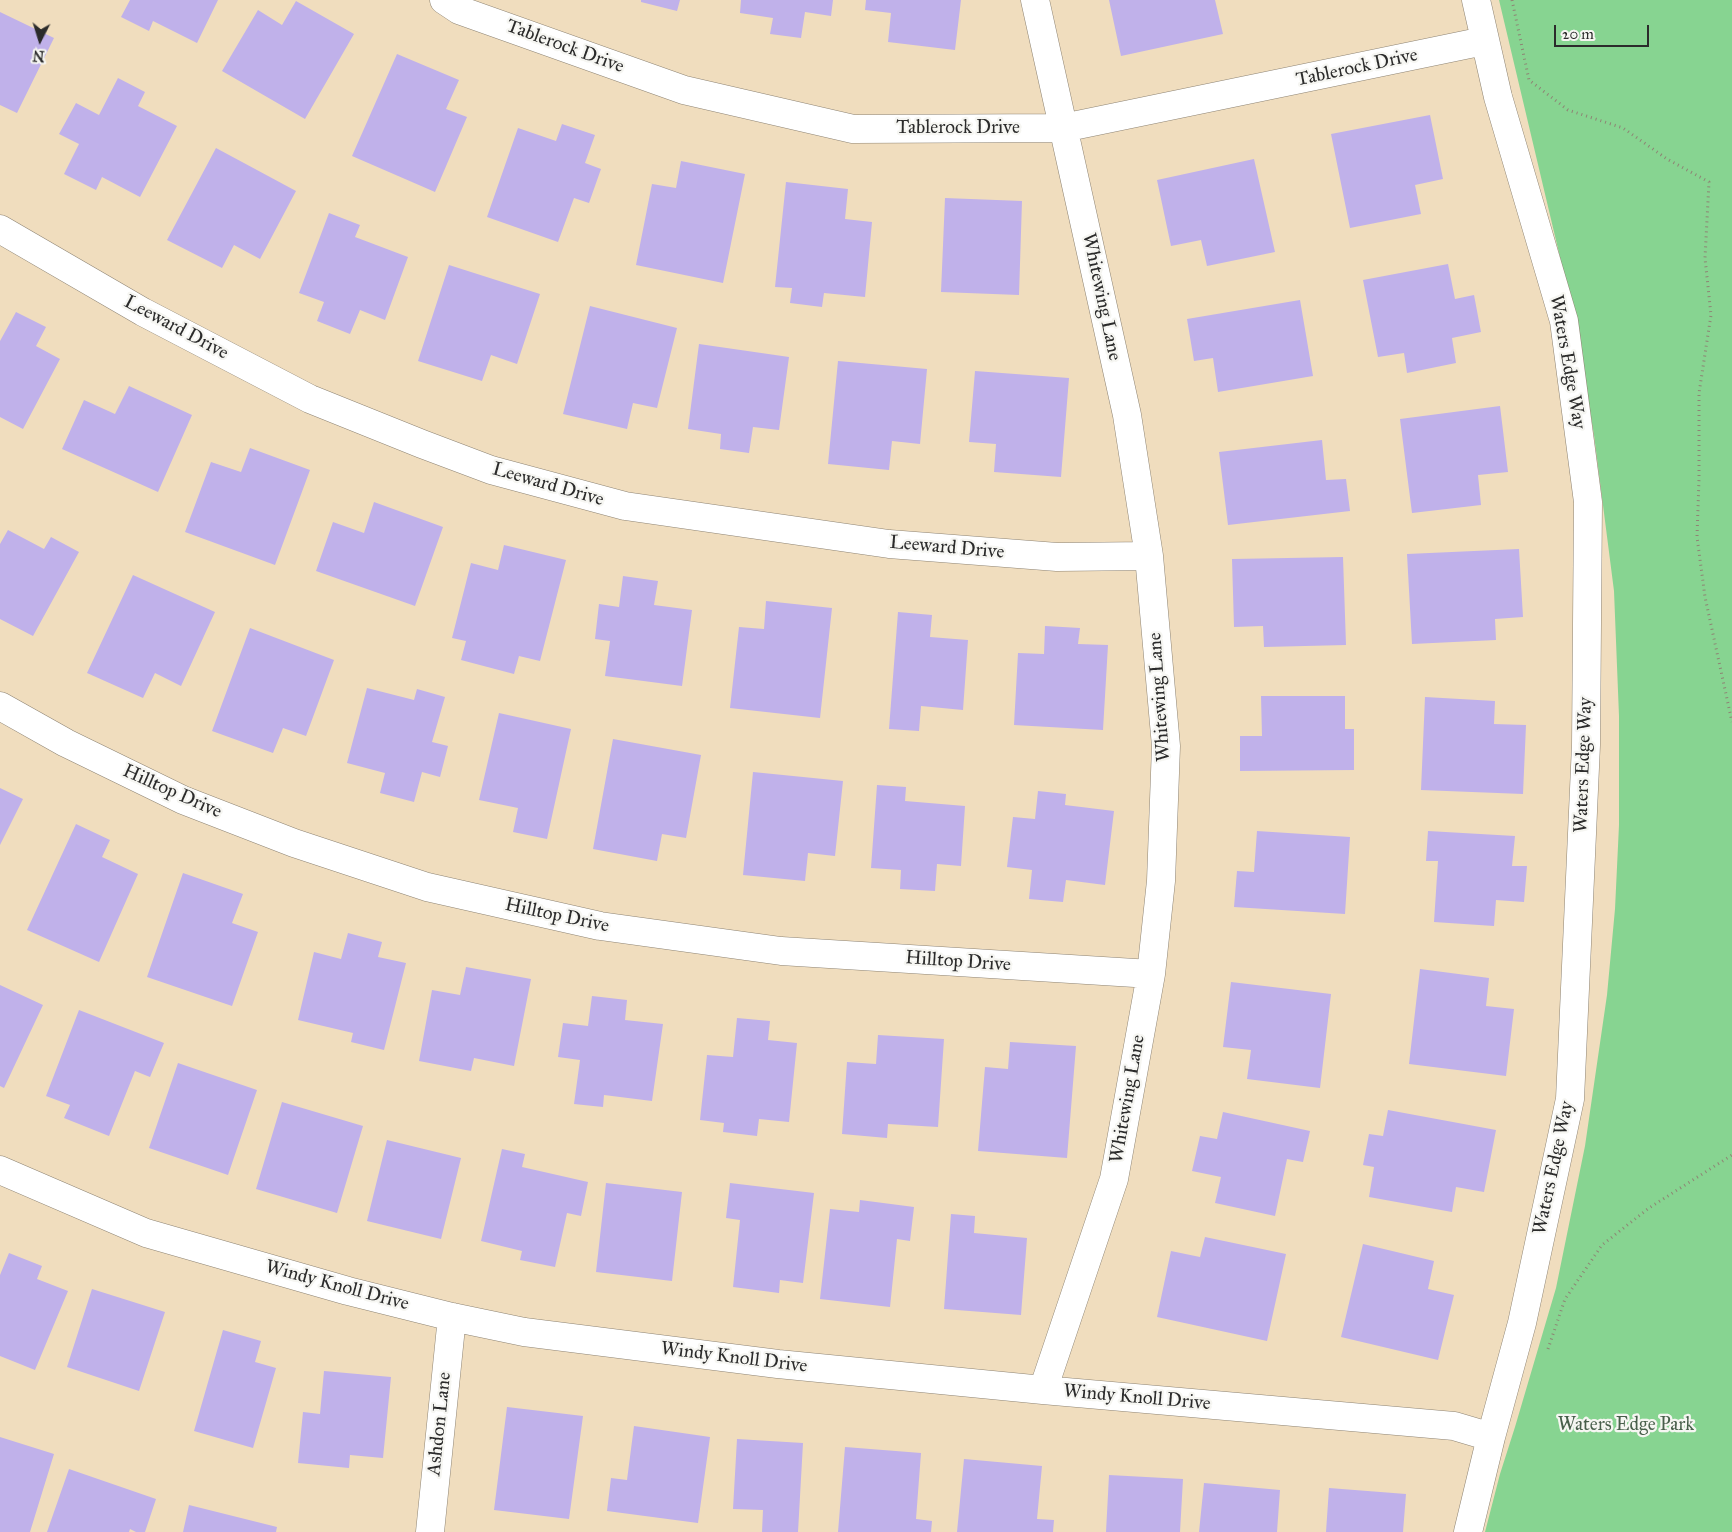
<!DOCTYPE html>
<html>
<head>
<meta charset="utf-8">
<style>
	body { margin:0 }
	#map { position:relative; width:1732px; height:1532px; overflow:hidden; background:#f0ddbe; font-family:"IM FELL Great Primer",serif }
	canvas { display:block }
	.north { position:absolute; left:15px; top:15px; width:50px; height:50px; -webkit-text-stroke:4px #f6f6f2; paint-order:stroke; rotate:185deg; font-size:14px; font-weight:700; line-height:20px; text-align:center; color:#2b2b2b }
	.north::after { content:''; display:block; margin:auto; width:18px; height:22px; background:#2b2b2b; clip-path:polygon(50% 0,100% 100%,50% 72%,0 100%) }
	.scale { position:absolute; left:1554px; top:25px; width:95px; height:22px; box-sizing:border-box; border:2px solid #2b2b2b; border-top:0; padding-left:6px; font-size:15px; line-height:18px; white-space:nowrap; color:#2b2b2b; -webkit-text-stroke:4px #f6f6f2; paint-order:stroke }
</style>
</head>
<body>
<div id="map">
<canvas width="1732" height="1532"></canvas>
<div class="north">N</div>
<div class="scale">20 m</div>
</div>
<script>
const context = document.querySelector('canvas').getContext('2d');
context.lineJoin = 'round';
function fillPath(path, color) { context.fillStyle = color; context.fill(path, 'evenodd'); }
function stroke(path, color, width, dash) { context.strokeStyle = color; context.lineWidth = width; context.lineCap = dash ? 'butt' : 'round'; context.setLineDash(dash || []); context.stroke(path); }
function drawText(font, color, halo, rows, align = 'center') {
  context.font = font + ' "IM FELL Great Primer",serif'; context.lineWidth = 4.5; context.setLineDash([]); context.textBaseline = 'middle'; context.strokeStyle = halo; context.fillStyle = color; for (const [text, x, y, turn = 0] of rows) {
    context.save(); context.translate(x, y); context.rotate((+turn || 0) * Math.PI / 180); context.textAlign = isNaN(turn) ? turn : align; if (halo) context.strokeText(text, 0, 0); context.fillText(text, 0, 0); context.restore();
  }
}
const green = new Path2D(`
	M 1499,0 L 1732,0 L 1732,1532 L 1485,1532 L 1500,1474 L 1515,1427 L 1556,1288 L 1585,1146 L 1607,995 L 1615,909 L 1619,825 L 1619,716 L 1614,591 L 1594,435 L 1580,351 L 1559,253 Z`);
const building = new Path2D(`
	M 130,0 L 218,0 L 197,43 L 153,21 L 149,31 L 121,17 Z
	M 641,0 L 680,0 L 677,11 L 641,2 Z
	M 741,0 L 833,0 L 831,16 L 805,12 L 801,38 L 770,34 L 773,18 L 740,13 Z
	M 866,0 L 961,0 L 955,50 L 888,42 L 891,13 L 865,10 Z
	M 1109,0 L 1215,0 L 1223,34 L 1121,56 Z
	M 296,1 L 354,34 L 305,119 L 222,71 L 258,10 L 282,25 Z
	M 0,12 L 54,38 L 17,113 L 0,105 Z
	M 397,54 L 459,80 L 446,109 L 467,117 L 435,192 L 352,156 Z
	M 118,78 L 145,92 L 138,106 L 177,126 L 140,197 L 102,177 L 96,190 L 64,174 L 79,144 L 59,134 L 76,103 L 99,115 Z
	M 1430,115 L 1443,179 L 1415,185 L 1421,214 L 1350,228 L 1331,134 Z
	M 562,124 L 595,135 L 585,163 L 601,169 L 589,203 L 574,198 L 558,242 L 487,217 L 518,128 L 556,141 Z
	M 216,148 L 296,191 L 260,259 L 234,245 L 222,268 L 167,240 Z
	M 1254,159 L 1275,252 L 1207,266 L 1201,240 L 1171,246 L 1157,180 Z
	M 681,161 L 745,174 L 723,283 L 636,265 L 652,184 L 676,188 Z
	M 786,182 L 848,189 L 845,219 L 872,222 L 865,297 L 824,293 L 822,307 L 790,303 L 792,288 L 775,287 Z
	M 945,198 L 1022,201 L 1019,295 L 941,292 Z
	M 329,213 L 360,225 L 355,237 L 408,257 L 385,320 L 360,310 L 350,334 L 317,321 L 324,302 L 299,293 Z
	M 1448,264 L 1455,299 L 1474,295 L 1481,332 L 1452,338 L 1456,363 L 1407,373 L 1404,353 L 1378,357 L 1363,280 Z
	M 449,265 L 540,294 L 517,364 L 491,355 L 482,381 L 418,361 Z
	M 1300,300 L 1313,376 L 1218,392 L 1213,358 L 1194,361 L 1187,319 Z
	M 590,306 L 677,328 L 657,408 L 633,403 L 627,429 L 563,414 Z
	M 16,312 L 46,327 L 36,346 L 60,359 L 23,429 L 0,417 L 0,341 Z
	M 699,344 L 789,357 L 779,430 L 753,427 L 749,453 L 720,449 L 721,434 L 688,429 Z
	M 838,361 L 927,369 L 920,444 L 892,441 L 889,470 L 828,464 Z
	M 975,371 L 1069,378 L 1061,477 L 994,472 L 996,444 L 969,442 Z
	M 129,386 L 192,415 L 158,492 L 62,449 L 84,400 L 115,414 Z
	M 1500,406 L 1508,472 L 1478,475 L 1481,505 L 1412,513 L 1400,419 Z
	M 1322,440 L 1326,480 L 1346,479 L 1350,511 L 1228,525 L 1219,452 Z
	M 250,448 L 310,470 L 275,565 L 185,532 L 211,462 L 241,472 Z
	M 374,502 L 443,527 L 415,606 L 316,571 L 333,522 L 364,533 Z
	M 8,530 L 44,549 L 51,537 L 79,552 L 33,636 L 0,619 L 0,544 Z
	M 504,545 L 566,560 L 540,661 L 519,656 L 514,674 L 461,660 L 466,641 L 452,638 L 471,563 L 498,570 Z
	M 1519,549 L 1523,617 L 1495,619 L 1496,640 L 1412,644 L 1407,554 Z
	M 1343,557 L 1346,645 L 1264,647 L 1263,626 L 1234,627 L 1232,559 Z
	M 133,575 L 215,612 L 181,686 L 155,673 L 143,698 L 87,673 Z
	M 623,576 L 658,581 L 654,605 L 692,610 L 682,686 L 605,676 L 610,641 L 595,639 L 599,604 L 619,607 Z
	M 766,601 L 832,608 L 820,718 L 730,708 L 739,627 L 764,629 Z
	M 898,612 L 932,615 L 930,637 L 968,640 L 963,710 L 921,706 L 919,731 L 889,729 Z
	M 1045,626 L 1080,628 L 1078,644 L 1108,645 L 1103,730 L 1014,725 L 1018,653 L 1044,654 Z
	M 250,628 L 334,660 L 306,736 L 283,728 L 273,753 L 212,731 Z
	M 367,688 L 414,700 L 417,689 L 445,697 L 432,742 L 448,746 L 440,777 L 422,772 L 414,802 L 380,793 L 385,773 L 347,763 Z
	M 1261,696 L 1345,696 L 1345,729 L 1354,729 L 1354,770 L 1240,771 L 1240,736 L 1262,736 Z
	M 1425,697 L 1495,701 L 1494,724 L 1526,725 L 1523,794 L 1421,790 Z
	M 499,713 L 571,729 L 547,839 L 513,832 L 518,808 L 479,800 Z
	M 613,739 L 701,755 L 686,838 L 662,834 L 657,861 L 593,849 Z
	M 753,772 L 843,781 L 835,856 L 808,853 L 805,881 L 743,875 Z
	M 877,785 L 906,787 L 905,801 L 965,806 L 961,866 L 937,864 L 935,891 L 900,889 L 901,870 L 871,868 Z
	M 0,788 L 23,799 L 0,845 Z
	M 1038,791 L 1066,794 L 1065,805 L 1114,811 L 1105,885 L 1066,880 L 1063,902 L 1029,899 L 1032,870 L 1007,867 L 1013,817 L 1035,819 Z
	M 76,824 L 110,840 L 102,857 L 138,874 L 99,962 L 27,930 Z
	M 1257,831 L 1350,837 L 1345,914 L 1234,907 L 1237,871 L 1254,872 Z
	M 1428,831 L 1515,836 L 1512,866 L 1527,866 L 1524,902 L 1496,900 L 1494,926 L 1434,922 L 1438,861 L 1426,861 Z
	M 183,873 L 243,894 L 232,923 L 258,932 L 232,1006 L 147,977 Z
	M 348,933 L 382,942 L 378,957 L 406,963 L 384,1050 L 351,1042 L 353,1033 L 298,1020 L 314,952 L 341,959 Z
	M 466,967 L 531,979 L 514,1066 L 474,1058 L 471,1071 L 419,1061 L 432,990 L 460,995 Z
	M 1420,969 L 1489,978 L 1486,1006 L 1514,1009 L 1506,1076 L 1409,1064 Z
	M 1231,982 L 1331,994 L 1320,1088 L 1247,1079 L 1251,1050 L 1223,1047 Z
	M 0,985 L 43,1005 L 4,1088 L 0,1086 Z
	M 592,996 L 627,1000 L 625,1020 L 663,1024 L 652,1101 L 604,1095 L 603,1107 L 574,1104 L 580,1060 L 558,1057 L 563,1023 L 588,1026 Z
	M 79,1010 L 164,1043 L 150,1077 L 135,1071 L 109,1136 L 64,1118 L 70,1105 L 46,1096 Z
	M 737,1018 L 770,1021 L 768,1040 L 797,1043 L 789,1122 L 759,1119 L 757,1136 L 723,1132 L 724,1123 L 700,1120 L 707,1055 L 733,1057 Z
	M 878,1035 L 944,1039 L 938,1127 L 888,1124 L 887,1138 L 842,1134 L 847,1062 L 876,1064 Z
	M 1010,1042 L 1076,1046 L 1067,1158 L 978,1151 L 985,1067 L 1008,1069 Z
	M 178,1063 L 257,1090 L 228,1175 L 149,1148 Z
	M 282,1102 L 363,1126 L 337,1213 L 256,1189 Z
	M 1388,1110 L 1496,1130 L 1484,1192 L 1456,1187 L 1452,1212 L 1369,1197 L 1374,1167 L 1363,1165 L 1369,1134 L 1383,1136 Z
	M 1223,1112 L 1310,1131 L 1303,1162 L 1287,1159 L 1275,1216 L 1215,1203 L 1221,1177 L 1192,1171 L 1200,1136 L 1217,1139 Z
	M 387,1140 L 461,1158 L 441,1239 L 367,1221 Z
	M 502,1149 L 525,1154 L 522,1167 L 588,1182 L 581,1216 L 567,1213 L 555,1267 L 520,1260 L 522,1251 L 481,1241 Z
	M 606,1183 L 682,1192 L 672,1281 L 596,1272 Z
	M 730,1183 L 814,1193 L 803,1283 L 780,1280 L 779,1293 L 733,1287 L 740,1220 L 726,1218 Z
	M 860,1200 L 914,1207 L 910,1241 L 897,1239 L 890,1307 L 820,1299 L 830,1209 L 859,1212 Z
	M 951,1214 L 975,1216 L 974,1233 L 1027,1238 L 1021,1315 L 944,1309 Z
	M 1205,1237 L 1286,1254 L 1267,1341 L 1157,1317 L 1171,1251 L 1200,1257 Z
	M 1363,1244 L 1434,1261 L 1428,1289 L 1454,1295 L 1438,1360 L 1341,1337 Z
	M 9,1253 L 42,1266 L 37,1279 L 68,1291 L 35,1370 L 0,1356 L 0,1275 Z
	M 92,1289 L 165,1312 L 139,1391 L 67,1367 Z
	M 223,1330 L 261,1341 L 255,1362 L 276,1368 L 253,1448 L 194,1431 Z
	M 324,1371 L 391,1377 L 383,1458 L 350,1455 L 349,1468 L 298,1463 L 303,1412 L 320,1414 Z
	M 507,1407 L 583,1416 L 569,1519 L 494,1510 Z
	M 634,1426 L 710,1437 L 698,1523 L 607,1511 L 611,1478 L 627,1480 Z
	M 0,1437 L 54,1454 L 30,1532 L 0,1532 Z
	M 737,1439 L 803,1443 L 798,1532 L 762,1532 L 763,1510 L 733,1509 Z
	M 845,1447 L 921,1453 L 916,1519 L 932,1521 L 931,1532 L 838,1532 Z
	M 964,1459 L 1042,1466 L 1037,1519 L 1054,1520 L 1053,1532 L 957,1532 Z
	M 69,1469 L 156,1499 L 145,1532 L 136,1532 L 130,1529 L 129,1532 L 47,1532 Z
	M 1109,1475 L 1183,1479 L 1180,1532 L 1106,1532 Z
	M 1204,1483 L 1280,1490 L 1277,1532 L 1199,1532 Z
	M 1329,1488 L 1406,1494 L 1403,1532 L 1326,1532 Z
	M 189,1505 L 277,1527 L 276,1532 L 183,1532 Z`);
const path = new Path2D(`
	M 1512,0 L 1529,80 L 1568,110 L 1623,128 L 1667,159 L 1709,182 L 1705,258 L 1711,315 L 1699,393 L 1699,479 L 1697,537 L 1705,597 L 1732,722
	M 1548,1349 L 1565,1299 L 1602,1245 L 1649,1208 L 1732,1155`);
const minor = new Path2D(`
	M 444,0 L 459,10 L 684,90 L 853,129 L 1063,128 L 1484,41
	M 1035,0 L 1127,415 L 1149,556 L 1166,746 L 1161,881 L 1151,974 L 1114,1179 L 1043,1390
	M 0,229 L 143,312 L 310,399 L 422,444 L 491,470 L 625,506 L 889,544 L 1057,557 L 1149,556
	M 0,706 L 66,743 L 183,800 L 294,843 L 427,887 L 600,926 L 781,951 L 1151,974
	M 0,1170 L 146,1233 L 348,1291 L 452,1317 L 524,1332 L 778,1364 L 1043,1390 L 1454,1426 L 1491,1437
	M 430,1532 L 452,1317
	M 1468,1532 L 1491,1437 L 1522,1323 L 1570,1099 L 1586,745 L 1588,502 L 1564,321 L 1498,97 L 1476,0`);
const streetNames = [
	["Tablerock Drive",565,47,20],
	["Tablerock Drive",1357,68,-12],
	["Tablerock Drive",958,128],
	["Whitewing Lane",1101,297,78],
	["Leeward Drive",176,328,28],
	["Waters Edge Way",1567,362,80],
	["Leeward Drive",548,485,16],
	["Leeward Drive",947,548,5],
	["Whitewing Lane",1160,697,-94],
	["Waters Edge Way",1584,765,-88],
	["Hilltop Drive",172,792,24],
	["Hilltop Drive",557,916,12],
	["Hilltop Drive",958,962,4],
	["Whitewing Lane",1128,1099,-80],
	["Waters Edge Way",1554,1168,-78],
	["Windy Knoll Drive",337,1286,15],
	["Windy Knoll Drive",734,1358,7],
	["Windy Knoll Drive",1137,1398,5],
	["Ashdon Lane",440,1424,-84]
];
const parkNames = [
	["Waters Edge Park",1626,1425]
];
fillPath(green, '#87d491');
fillPath(building, '#c0b1ea');
stroke(minor, '#8e8474', 29);
stroke(path, '#8e8474', 3, [1, 4]);
stroke(minor, '#fff', 28);
drawText('19px', '#2b2b2b', '#f6f6f2', streetNames);
drawText('19px', '#475e4a', '#f6f6f2', parkNames);
</script>
</body>
</html>
